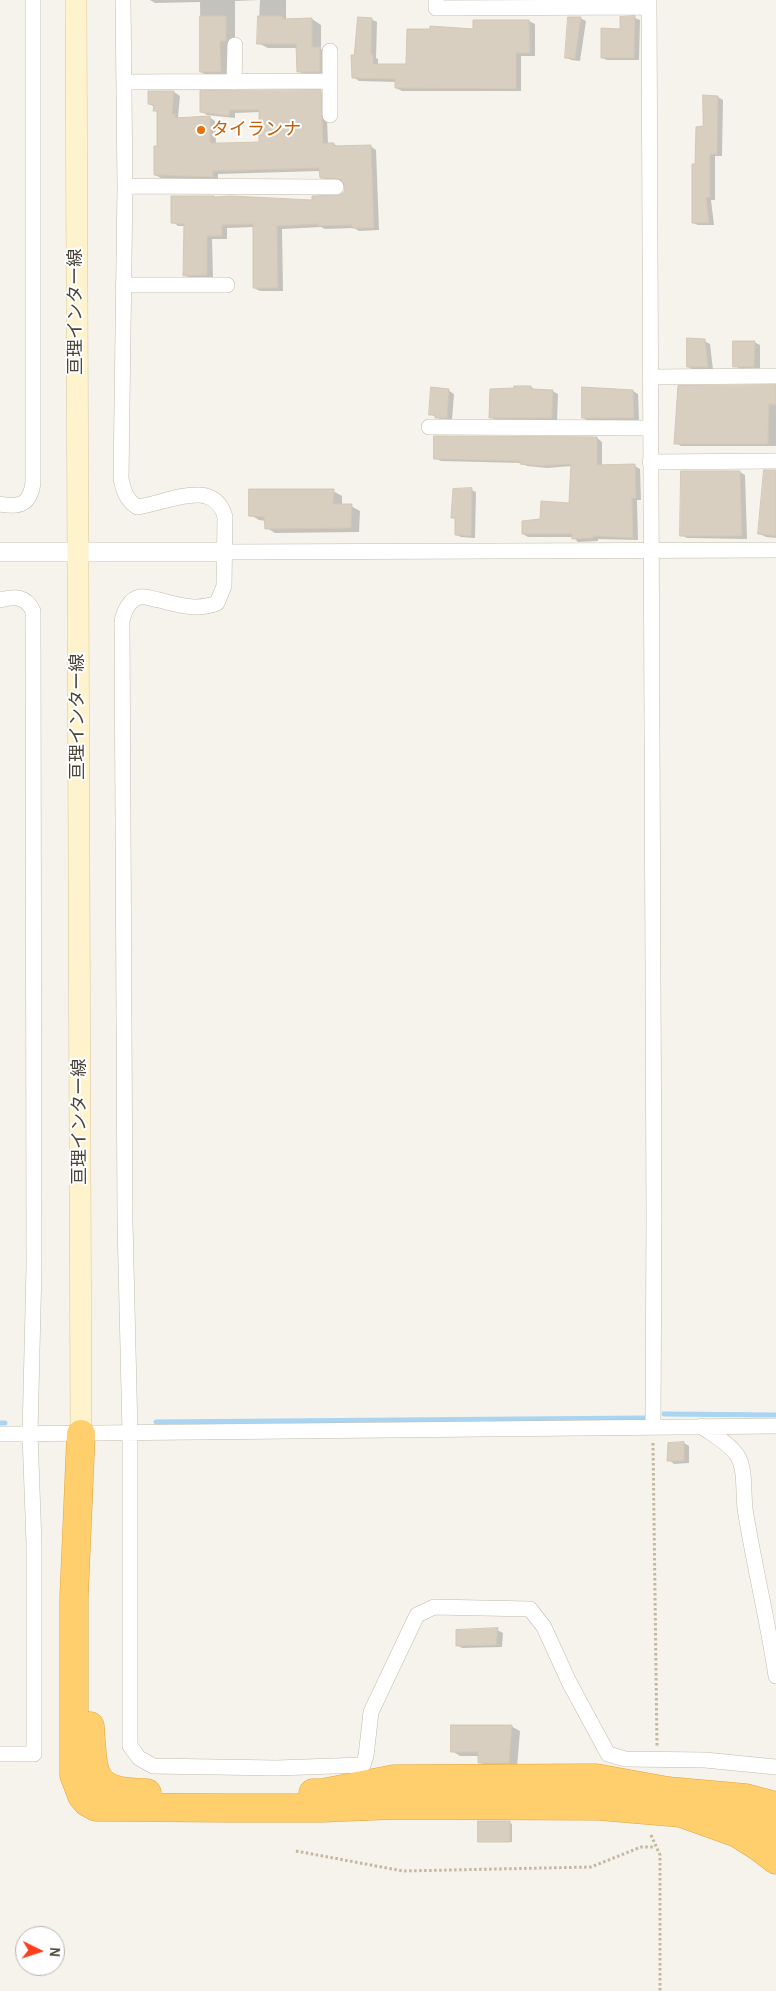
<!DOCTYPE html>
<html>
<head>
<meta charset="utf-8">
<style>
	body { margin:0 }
	#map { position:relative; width:776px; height:1991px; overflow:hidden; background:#f6f3ec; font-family:"Alegreya Sans",sans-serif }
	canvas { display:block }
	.north { position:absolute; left:15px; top:1926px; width:50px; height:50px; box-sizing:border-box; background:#fff; border:1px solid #b7b4b0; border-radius:50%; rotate:94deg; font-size:14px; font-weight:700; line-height:20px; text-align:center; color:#4b4439 }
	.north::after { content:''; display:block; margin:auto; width:18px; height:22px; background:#fc3f1d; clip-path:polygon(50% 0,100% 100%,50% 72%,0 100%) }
</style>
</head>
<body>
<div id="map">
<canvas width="776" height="1991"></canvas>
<div class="north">N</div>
</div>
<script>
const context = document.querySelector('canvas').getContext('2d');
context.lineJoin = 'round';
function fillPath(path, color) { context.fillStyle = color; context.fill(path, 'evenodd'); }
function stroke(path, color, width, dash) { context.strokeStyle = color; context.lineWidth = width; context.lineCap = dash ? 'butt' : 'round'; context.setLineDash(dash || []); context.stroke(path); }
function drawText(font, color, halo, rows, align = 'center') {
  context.font = font + ' "Alegreya Sans","Noto Sans JP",sans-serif'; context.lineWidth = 4; context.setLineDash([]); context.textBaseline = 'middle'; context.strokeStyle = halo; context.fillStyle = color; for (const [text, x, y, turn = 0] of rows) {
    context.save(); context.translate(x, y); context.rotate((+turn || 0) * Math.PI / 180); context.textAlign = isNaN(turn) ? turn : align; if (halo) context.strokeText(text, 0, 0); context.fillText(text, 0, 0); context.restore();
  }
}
const shadow = new Path2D(`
	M 150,0 L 286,0 L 286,20 L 312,19 L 321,25 L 321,49 L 329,53 L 329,76 L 307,76 L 298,71 L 297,48 L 268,48 L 258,43 L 260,0 L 235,1 L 235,46 L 230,77 L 210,77 L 201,72 L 200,2 L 155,3 Z
	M 580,18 L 586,21 L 580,61 L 571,60 L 566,57 Z
	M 635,18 L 640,20 L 639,60 L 607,60 L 602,58 Z
	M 371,19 L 377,22 L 376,58 L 378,59 L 378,65 L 407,65 L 474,30 L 529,21 L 535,24 L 535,56 L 521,56 L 521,91 L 402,91 L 396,88 L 396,82 L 359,81 L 353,77 L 355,56 Z
	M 149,92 L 174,92 L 180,96 L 178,117 L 180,119 L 209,117 L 215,121 L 216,144 L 260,144 L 260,112 L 235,113 L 235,118 L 207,115 L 201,111 L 320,92 L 326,95 L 328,144 L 334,144 L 339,147 L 370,146 L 376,150 L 379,230 L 359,231 L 354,228 L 325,229 L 321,227 L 282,229 L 283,291 L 260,291 L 254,288 L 254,227 L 227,228 L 227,239 L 212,239 L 213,278 L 190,278 L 184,275 L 185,226 L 178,226 L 173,222 L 341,197 L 345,193 L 347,186 L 343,181 L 326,180 L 321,177 L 320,171 L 218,174 L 218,180 L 161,178 L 155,175 L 158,147 L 158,112 L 155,110 L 155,107 L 149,104 Z
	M 718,97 L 723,100 L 722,156 L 715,156 L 715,200 L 711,200 L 714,225 L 698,225 L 693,223 L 696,165 L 704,127 Z
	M 704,341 L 710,344 L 713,370 L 694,370 L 688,367 Z
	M 754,342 L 760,345 L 760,369 L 740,369 L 735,366 Z
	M 776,386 L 776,446 L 681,446 L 676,443 Z
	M 531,387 L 536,390 L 552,391 L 558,394 L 557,421 L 496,420 L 490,417 Z
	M 448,390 L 454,394 L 452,420 L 442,420 L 430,414 Z
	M 633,391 L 638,394 L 639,420 L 589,421 L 583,418 Z
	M 597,438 L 602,442 L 602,466 L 635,466 L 640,469 L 641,500 L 637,500 L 638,540 L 598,539 L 598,541 L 578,542 L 573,537 L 528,537 L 523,534 L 541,520 L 570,505 L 572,466 L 547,468 L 527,466 L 522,463 L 441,461 L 435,458 Z
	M 776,471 L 776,538 L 766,537 L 760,534 Z
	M 740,472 L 745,475 L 747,539 L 687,538 L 681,535 Z
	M 471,490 L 476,492 L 475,538 L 461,537 L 456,535 L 457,520 L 452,517 Z
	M 333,491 L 342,496 L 342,505 L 351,506 L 360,511 L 359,532 L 275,533 L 267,528 L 266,521 L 259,520 L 251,515 Z
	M 684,1443 L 689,1446 L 689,1463 L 674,1464 L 669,1460 Z
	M 497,1630 L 503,1633 L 502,1647 L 462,1648 L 457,1645 Z
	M 511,1726 L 520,1731 L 517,1767 L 488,1767 L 479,1762 L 479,1756 L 460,1756 L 452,1751 Z
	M 509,1822 L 512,1824 L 512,1842 L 480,1841 Z`);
const stream = new Path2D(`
	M 664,1414 L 776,1415
	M 156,1422 L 644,1418
	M 0,1423 L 5,1423`);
const building = new Path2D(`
	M 200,16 L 226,16 L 226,41 L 220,41 L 221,72 L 200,72 Z
	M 258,16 L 282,16 L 282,19 L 312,18 L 312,47 L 320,47 L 320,72 L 297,72 L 296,44 L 257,44 Z
	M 635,16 L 634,58 L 601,58 L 601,28 L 620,29 L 620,17 Z
	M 358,17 L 372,18 L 371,54 L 373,54 L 373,64 L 406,64 L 407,29 L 430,29 L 430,26 L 473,29 L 473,20 L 529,20 L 530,53 L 516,53 L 516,89 L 395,88 L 395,79 L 352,78 L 351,55 L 354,55 Z
	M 568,17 L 581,17 L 575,59 L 565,58 Z
	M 321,90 L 323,143 L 334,143 L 334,146 L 371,145 L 374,228 L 352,228 L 352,225 L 318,226 L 318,224 L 277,226 L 278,288 L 253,288 L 253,224 L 222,225 L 222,236 L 207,236 L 207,275 L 183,276 L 184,224 L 171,223 L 171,196 L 214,196 L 214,197 L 231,196 L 312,200 L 312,196 L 340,195 L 344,192 L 345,187 L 340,179 L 320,178 L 319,168 L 213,171 L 213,177 L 154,175 L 154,146 L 157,146 L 157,111 L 153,111 L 154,105 L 148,104 L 148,91 L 174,91 L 172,114 L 175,114 L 175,118 L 210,116 L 210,143 L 223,143 L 259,142 L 259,110 L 230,110 L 229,116 L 200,112 L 200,91 Z
	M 703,95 L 718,96 L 717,154 L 710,154 L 710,197 L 706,198 L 709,223 L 692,223 L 692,164 L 695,164 L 696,127 L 703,126 Z
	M 687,338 L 705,339 L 708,367 L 687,367 Z
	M 733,341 L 755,341 L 754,367 L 733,367 Z
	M 776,385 L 776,405 L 769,404 L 768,444 L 674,444 L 678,386 Z
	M 514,386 L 531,386 L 531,389 L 553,390 L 552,418 L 489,418 L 490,389 L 514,388 Z
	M 431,387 L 449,389 L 447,418 L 435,418 L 435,415 L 429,415 Z
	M 582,387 L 633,390 L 634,418 L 582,418 Z
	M 434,436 L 597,437 L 597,465 L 635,464 L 636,498 L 632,498 L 633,538 L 593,536 L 593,538 L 572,539 L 572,534 L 522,534 L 522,521 L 540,519 L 541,501 L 569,503 L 571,464 L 541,466 L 520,464 L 520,461 L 434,459 Z
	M 764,470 L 776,470 L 776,536 L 758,534 Z
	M 681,471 L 740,471 L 742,536 L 680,536 Z
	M 472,488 L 471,536 L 455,535 L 455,518 L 451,518 L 453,489 Z
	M 249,489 L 334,489 L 333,504 L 352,504 L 351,528 L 265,529 L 264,517 L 249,516 Z
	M 684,1442 L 684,1461 L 667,1461 L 668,1443 Z
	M 498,1628 L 496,1645 L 456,1646 L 456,1630 Z
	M 451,1725 L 512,1725 L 509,1763 L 478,1763 L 478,1752 L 451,1752 Z
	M 478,1821 L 510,1821 L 510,1842 L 478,1842 Z`);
const path = new Path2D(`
	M 653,1443 L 657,1746
	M 651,1835 L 660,1855 L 660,1991
	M 296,1851 L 403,1871 L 591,1867 L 641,1847 L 655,1847`);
const minor = new Path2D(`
	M 123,0 L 125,186 L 121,479 C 124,492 126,499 137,507 C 165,504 214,476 225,517 L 224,586 L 217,603 C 197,611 179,605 159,600 C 153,599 146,596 140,597 C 129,599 124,612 122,621 L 125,1222 L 130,1433 L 130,1746 L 139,1758 L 153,1766 L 277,1768 L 363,1765 L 366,1756 L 371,1712 L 417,1615 L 434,1607 L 530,1609 L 544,1627 L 569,1682 L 608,1754 L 625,1759 L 705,1760 L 776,1767
	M 436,0 L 436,8 L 649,7
	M 649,0 L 654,1215 L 653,1427
	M 124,82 L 330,81
	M 234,82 L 235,45
	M 330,115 L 330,51
	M 125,186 L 336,187
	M 123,285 L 227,285
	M 651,377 L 776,376
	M 429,427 L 651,428
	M 650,462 L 776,461
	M 0,504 C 20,508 30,504 33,483 L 33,0
	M 225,552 L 776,550
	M 0,600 C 15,596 26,596 33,611 L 34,1267 L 30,1434 L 34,1544 L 34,1754 L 0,1754
	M 701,1426 C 713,1435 728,1442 737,1455 C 747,1471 742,1496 746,1515 C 755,1569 768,1622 776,1676
	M 0,1434 L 776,1426`);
const tertiary = new Path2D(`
	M 0,552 L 225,552`);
const secondary = new Path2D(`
	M 76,0 L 81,1434`);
const motorway = new Path2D(`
	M 81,1434 L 74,1597 L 74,1775 L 82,1796 L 87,1802 L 96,1807 L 228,1808 L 322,1808 L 395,1805 L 599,1806 L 681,1813 L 737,1833 L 759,1847 L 776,1860
	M 90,1726 C 94,1776 89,1792 147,1793
	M 313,1793 L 322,1793 L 394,1779 L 596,1778 L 668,1791 L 746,1798 L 776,1806
	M 720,1812 L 754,1820 L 776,1829`);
const markers = [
	[201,130,5,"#e8710a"]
];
const foodNames = [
	["タイランナ",211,130]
];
const streetNames = [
	["亘理インター線",76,312,-90],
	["亘理インター線",78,717,-90],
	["亘理インター線",80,1122,-90]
];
fillPath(shadow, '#0003');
stroke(stream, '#a9d4f2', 5);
fillPath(building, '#d8cfc1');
stroke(building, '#d3c7b4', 1);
stroke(minor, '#c2bbae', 16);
stroke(tertiary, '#c2bbae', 20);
stroke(secondary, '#d6c79b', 22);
stroke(motorway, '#e0a43c', 29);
stroke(path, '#c4b79f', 3, [2.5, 2.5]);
stroke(minor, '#fff', 15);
stroke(tertiary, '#fff', 19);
stroke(secondary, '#fff3cd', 21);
stroke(motorway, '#ffcf6e', 28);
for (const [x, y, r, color] of markers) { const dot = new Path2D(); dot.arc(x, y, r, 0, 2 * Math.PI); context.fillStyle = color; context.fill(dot); stroke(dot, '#fff', 2); }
drawText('18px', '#c56008', '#fff', foodNames, 'left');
drawText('18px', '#4b4439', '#fff', streetNames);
</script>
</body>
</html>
